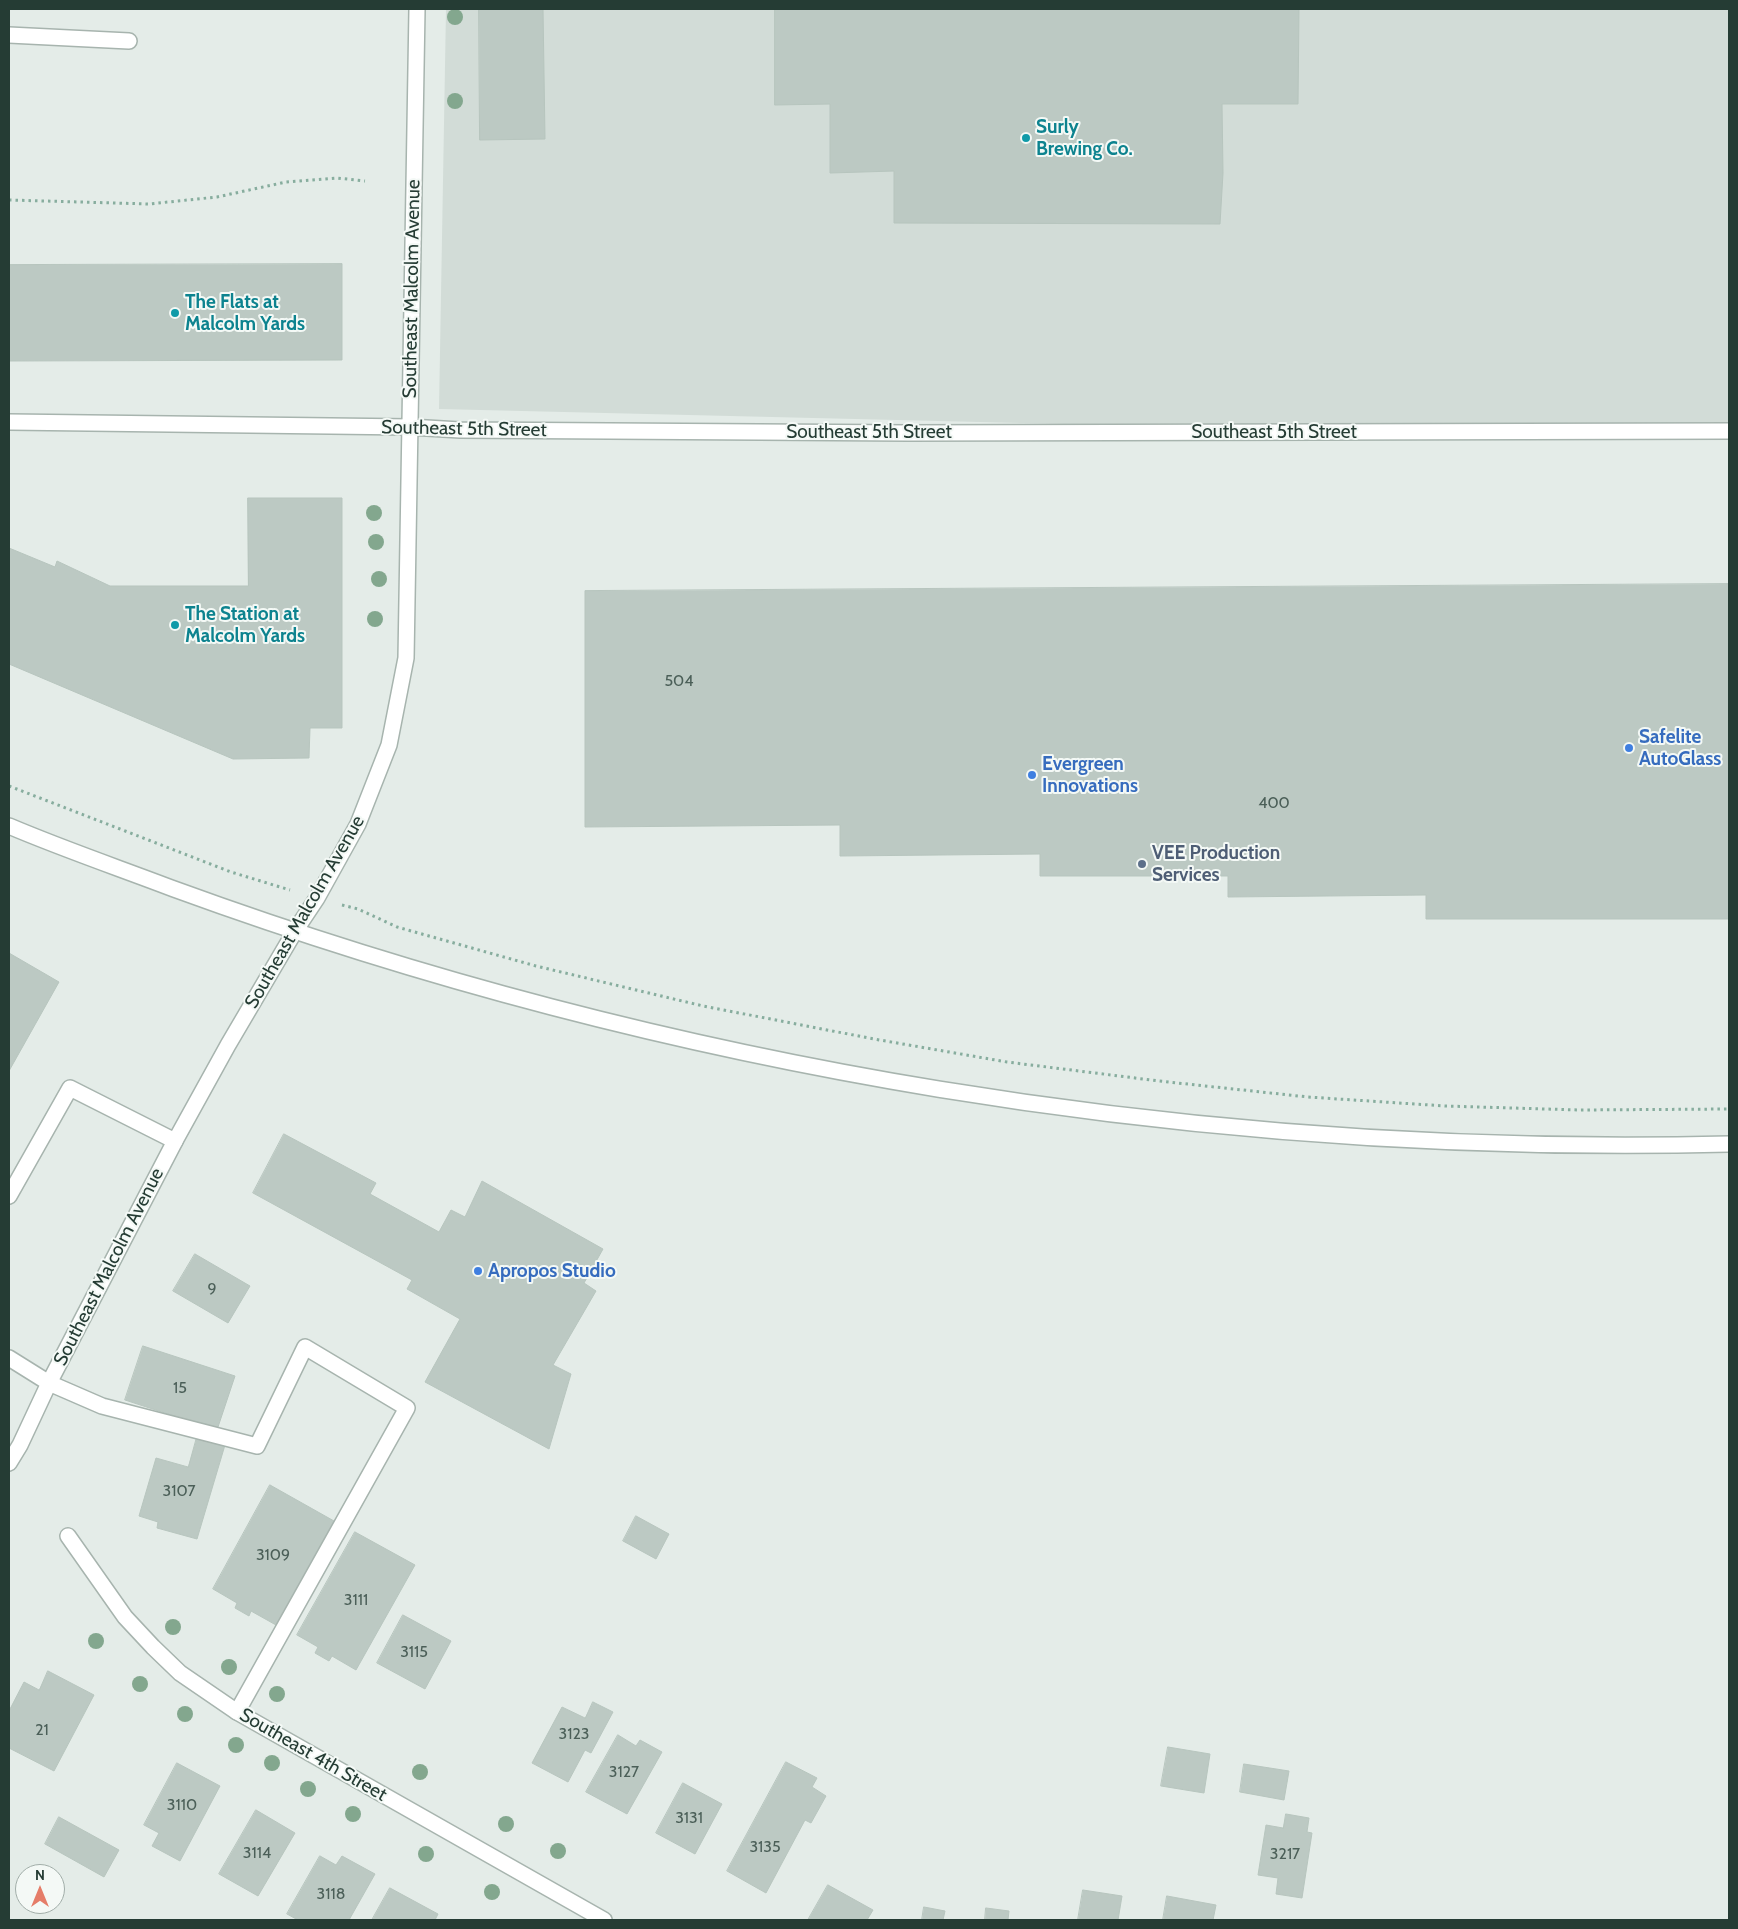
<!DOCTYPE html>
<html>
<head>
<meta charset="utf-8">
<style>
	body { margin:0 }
	#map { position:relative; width:1738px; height:1929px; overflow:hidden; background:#e4ece8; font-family:Cabin,sans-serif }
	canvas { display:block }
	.frame { position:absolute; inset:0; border:10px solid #253c34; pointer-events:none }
	.north { position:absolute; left:15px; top:1864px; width:50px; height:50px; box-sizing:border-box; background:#f4f9f6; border:1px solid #a1ada8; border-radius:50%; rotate:0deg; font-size:14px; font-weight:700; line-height:20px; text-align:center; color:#253c34 }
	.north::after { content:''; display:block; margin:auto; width:18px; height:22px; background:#e57d69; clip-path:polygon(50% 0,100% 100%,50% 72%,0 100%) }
</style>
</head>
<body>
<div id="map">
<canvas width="1738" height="1929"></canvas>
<div class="frame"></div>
<div class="north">N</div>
</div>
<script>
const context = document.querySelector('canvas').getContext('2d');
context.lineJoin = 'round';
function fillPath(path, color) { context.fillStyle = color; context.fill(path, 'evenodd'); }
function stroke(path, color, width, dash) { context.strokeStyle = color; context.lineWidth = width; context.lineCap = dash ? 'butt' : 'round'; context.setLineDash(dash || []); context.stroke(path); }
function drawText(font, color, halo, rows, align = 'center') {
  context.font = font + ' Cabin,sans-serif'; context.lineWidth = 4; context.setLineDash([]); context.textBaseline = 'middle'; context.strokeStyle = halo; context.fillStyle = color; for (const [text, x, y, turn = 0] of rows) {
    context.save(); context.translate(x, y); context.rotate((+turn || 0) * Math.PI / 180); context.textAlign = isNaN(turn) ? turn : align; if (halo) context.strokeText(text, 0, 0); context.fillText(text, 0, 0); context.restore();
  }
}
const built = new Path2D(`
	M 446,9 L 1729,9 L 1729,440 L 439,409 Z`);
const building = new Path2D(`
	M 479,9 L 543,9 L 545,139 L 480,140 Z
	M 775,9 L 1299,9 L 1298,104 L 1222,104 L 1223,173 L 1220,224 L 894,223 L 894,171 L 830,173 L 830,104 L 775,105 Z
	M 342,264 L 342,360 L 9,361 L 9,265 Z
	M 248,498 L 342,498 L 342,728 L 310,728 L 309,758 L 233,759 L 9,664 L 9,548 L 55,567 L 57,561 L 110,586 L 248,586 Z
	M 1729,584 L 1729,919 L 1426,919 L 1426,895 L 1228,897 L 1228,876 L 1040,876 L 1040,854 L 840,856 L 840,825 L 585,827 L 585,591 Z
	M 9,953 L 59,982 L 9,1071 Z
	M 284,1134 L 376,1183 L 370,1194 L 439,1232 L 451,1210 L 465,1217 L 482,1181 L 603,1249 L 584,1283 L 596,1291 L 553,1365 L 571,1374 L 549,1449 L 425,1382 L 460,1319 L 407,1289 L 412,1280 L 253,1193 Z
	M 195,1254 L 250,1286 L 228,1323 L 173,1291 Z
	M 143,1346 L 235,1376 L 217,1430 L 125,1400 Z
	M 197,1437 L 225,1445 L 197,1539 L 157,1528 L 158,1522 L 139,1516 L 156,1458 L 188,1467 Z
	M 270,1485 L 334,1521 L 276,1625 L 251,1611 L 249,1616 L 235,1608 L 237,1603 L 213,1589 Z
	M 636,1516 L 669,1534 L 656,1559 L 623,1541 Z
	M 355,1532 L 415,1565 L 356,1670 L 332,1656 L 329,1661 L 315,1653 L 318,1647 L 297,1635 Z
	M 403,1615 L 451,1641 L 425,1689 L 377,1663 Z
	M 48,1671 L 94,1695 L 54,1771 L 9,1748 L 9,1711 L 24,1682 L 39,1690 Z
	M 593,1702 L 613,1712 L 591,1753 L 585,1750 L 568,1782 L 532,1763 L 562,1707 L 585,1718 Z
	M 618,1735 L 636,1746 L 640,1740 L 662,1752 L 627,1814 L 586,1792 Z
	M 1168,1747 L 1210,1754 L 1204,1793 L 1161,1786 Z
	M 786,1762 L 817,1778 L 812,1787 L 826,1796 L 811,1823 L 805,1820 L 766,1893 L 727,1871 Z
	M 177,1763 L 220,1786 L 180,1861 L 152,1846 L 159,1833 L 144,1825 Z
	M 1244,1764 L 1289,1771 L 1284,1800 L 1240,1792 Z
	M 683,1783 L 722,1804 L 695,1854 L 656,1833 Z
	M 256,1810 L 295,1833 L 258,1896 L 219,1874 Z
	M 1286,1814 L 1309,1818 L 1307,1832 L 1312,1833 L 1302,1898 L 1276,1894 L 1278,1878 L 1258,1875 L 1266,1825 L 1283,1828 Z
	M 59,1817 L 119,1850 L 104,1877 L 45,1844 Z
	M 320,1856 L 336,1865 L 342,1856 L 375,1874 L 349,1920 L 298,1920 L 287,1914 Z
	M 828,1885 L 873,1910 L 867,1920 L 808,1920 Z
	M 390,1888 L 438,1914 L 435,1920 L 372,1920 Z
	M 1083,1890 L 1122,1896 L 1118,1920 L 1078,1920 Z
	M 1167,1896 L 1216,1905 L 1213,1920 L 1163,1920 Z
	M 924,1907 L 945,1911 L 943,1920 L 922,1920 Z
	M 986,1908 L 1009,1911 L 1008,1920 L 985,1920 Z`);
const path = new Path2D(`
	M 9,200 L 149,204 L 217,197 L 286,182 L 337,178 L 365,181
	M 9,786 L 231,872 L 290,890
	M 342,905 L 358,909 L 397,927 L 536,966 L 703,1006 L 874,1039 L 1007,1062 L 1159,1081 L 1308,1097 L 1445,1106 L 1579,1110 L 1729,1109`);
const service = new Path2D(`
	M 9,35 L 129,41
	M 9,826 C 63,849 119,868 174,889 C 670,1070 1201,1157 1729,1144
	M 9,1196 L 70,1088 L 175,1141
	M 49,1383 L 102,1406 L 257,1446 L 305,1347 L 407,1408 L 237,1712`);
const minor = new Path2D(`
	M 9,422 L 410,427 L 460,430 L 908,433 L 1729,431
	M 9,1358 L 49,1383
	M 9,1463 L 20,1445 L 49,1383 L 175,1141 L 228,1045 L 295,931 L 317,898 L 358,824 L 389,745 L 406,658 L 417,9
	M 68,1536 L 125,1617 L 153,1647 L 180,1673 L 237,1712 L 604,1920`);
const trees = [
	[455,17],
	[455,101],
	[374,513],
	[376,542],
	[379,579],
	[375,619],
	[173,1627],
	[96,1641],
	[229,1667],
	[140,1684],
	[277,1694],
	[185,1714],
	[236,1745],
	[272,1763],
	[420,1772],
	[308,1789],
	[353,1814],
	[506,1824],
	[558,1851],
	[426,1854],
	[492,1892]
];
const markers = [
	[1026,138,5,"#0f9aa8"],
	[175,313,5,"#0f9aa8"],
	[175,625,5,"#0f9aa8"],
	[1629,748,5,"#3f7fe0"],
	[1032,775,5,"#3f7fe0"],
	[1142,864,5,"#5c6f8a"],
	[478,1271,5,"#3f7fe0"]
];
const numberNames = [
	["504",679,681],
	["400",1274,803],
	["9",212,1289],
	["15",180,1388],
	["3107",179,1491],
	["3109",273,1555],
	["3111",356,1600],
	["3115",414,1652],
	["21",42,1730],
	["3123",574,1734],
	["3127",624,1772],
	["3110",182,1805],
	["3131",689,1818],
	["3135",765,1847],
	["3114",257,1853],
	["3217",1285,1854],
	["3118",331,1894]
];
const cultureNames = [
	["Surly",1036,127],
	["Brewing Co.",1036,149],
	["The Flats at",185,302],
	["Malcolm Yards",185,324],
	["The Station at",185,614],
	["Malcolm Yards",185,636]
];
const streetNames = [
	["Southeast Malcolm Avenue",412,289,-89],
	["Southeast 5th Street",464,429,1],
	["Southeast 5th Street",869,432],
	["Southeast 5th Street",1274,432],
	["Southeast Malcolm Avenue",305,912,-60],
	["Southeast Malcolm Avenue",109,1267,-63],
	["Southeast 4th Street",313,1755,30]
];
const shopNames = [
	["Safelite",1639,737],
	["AutoGlass",1639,759],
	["Evergreen",1042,764],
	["Innovations",1042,786],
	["Apropos Studio",488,1271]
];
const serviceNames = [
	["VEE Production",1152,853],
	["Services",1152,875]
];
fillPath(built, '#d2dcd7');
fillPath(building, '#bcc9c3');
stroke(building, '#b7c5be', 1);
stroke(service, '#a7b4ae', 18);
stroke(minor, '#a7b4ae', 18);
stroke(path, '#87ad9e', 3, [2.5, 4]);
stroke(service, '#fff', 15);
stroke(minor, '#fff', 15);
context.fillStyle = '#83a78e';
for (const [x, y] of trees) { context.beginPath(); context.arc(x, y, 8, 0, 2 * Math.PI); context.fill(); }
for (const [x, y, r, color] of markers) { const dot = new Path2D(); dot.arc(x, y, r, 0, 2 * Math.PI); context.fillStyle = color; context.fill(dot); stroke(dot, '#f4f9f6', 2); }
drawText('16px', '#4b5f58', null, numberNames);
drawText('bold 19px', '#0d838f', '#f4f9f6', cultureNames, 'left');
drawText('19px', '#253c34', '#f4f9f6', streetNames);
drawText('bold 19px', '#366cbe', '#f4f9f6', shopNames, 'left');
drawText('bold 19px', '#4e5e75', '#f4f9f6', serviceNames, 'left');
</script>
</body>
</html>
